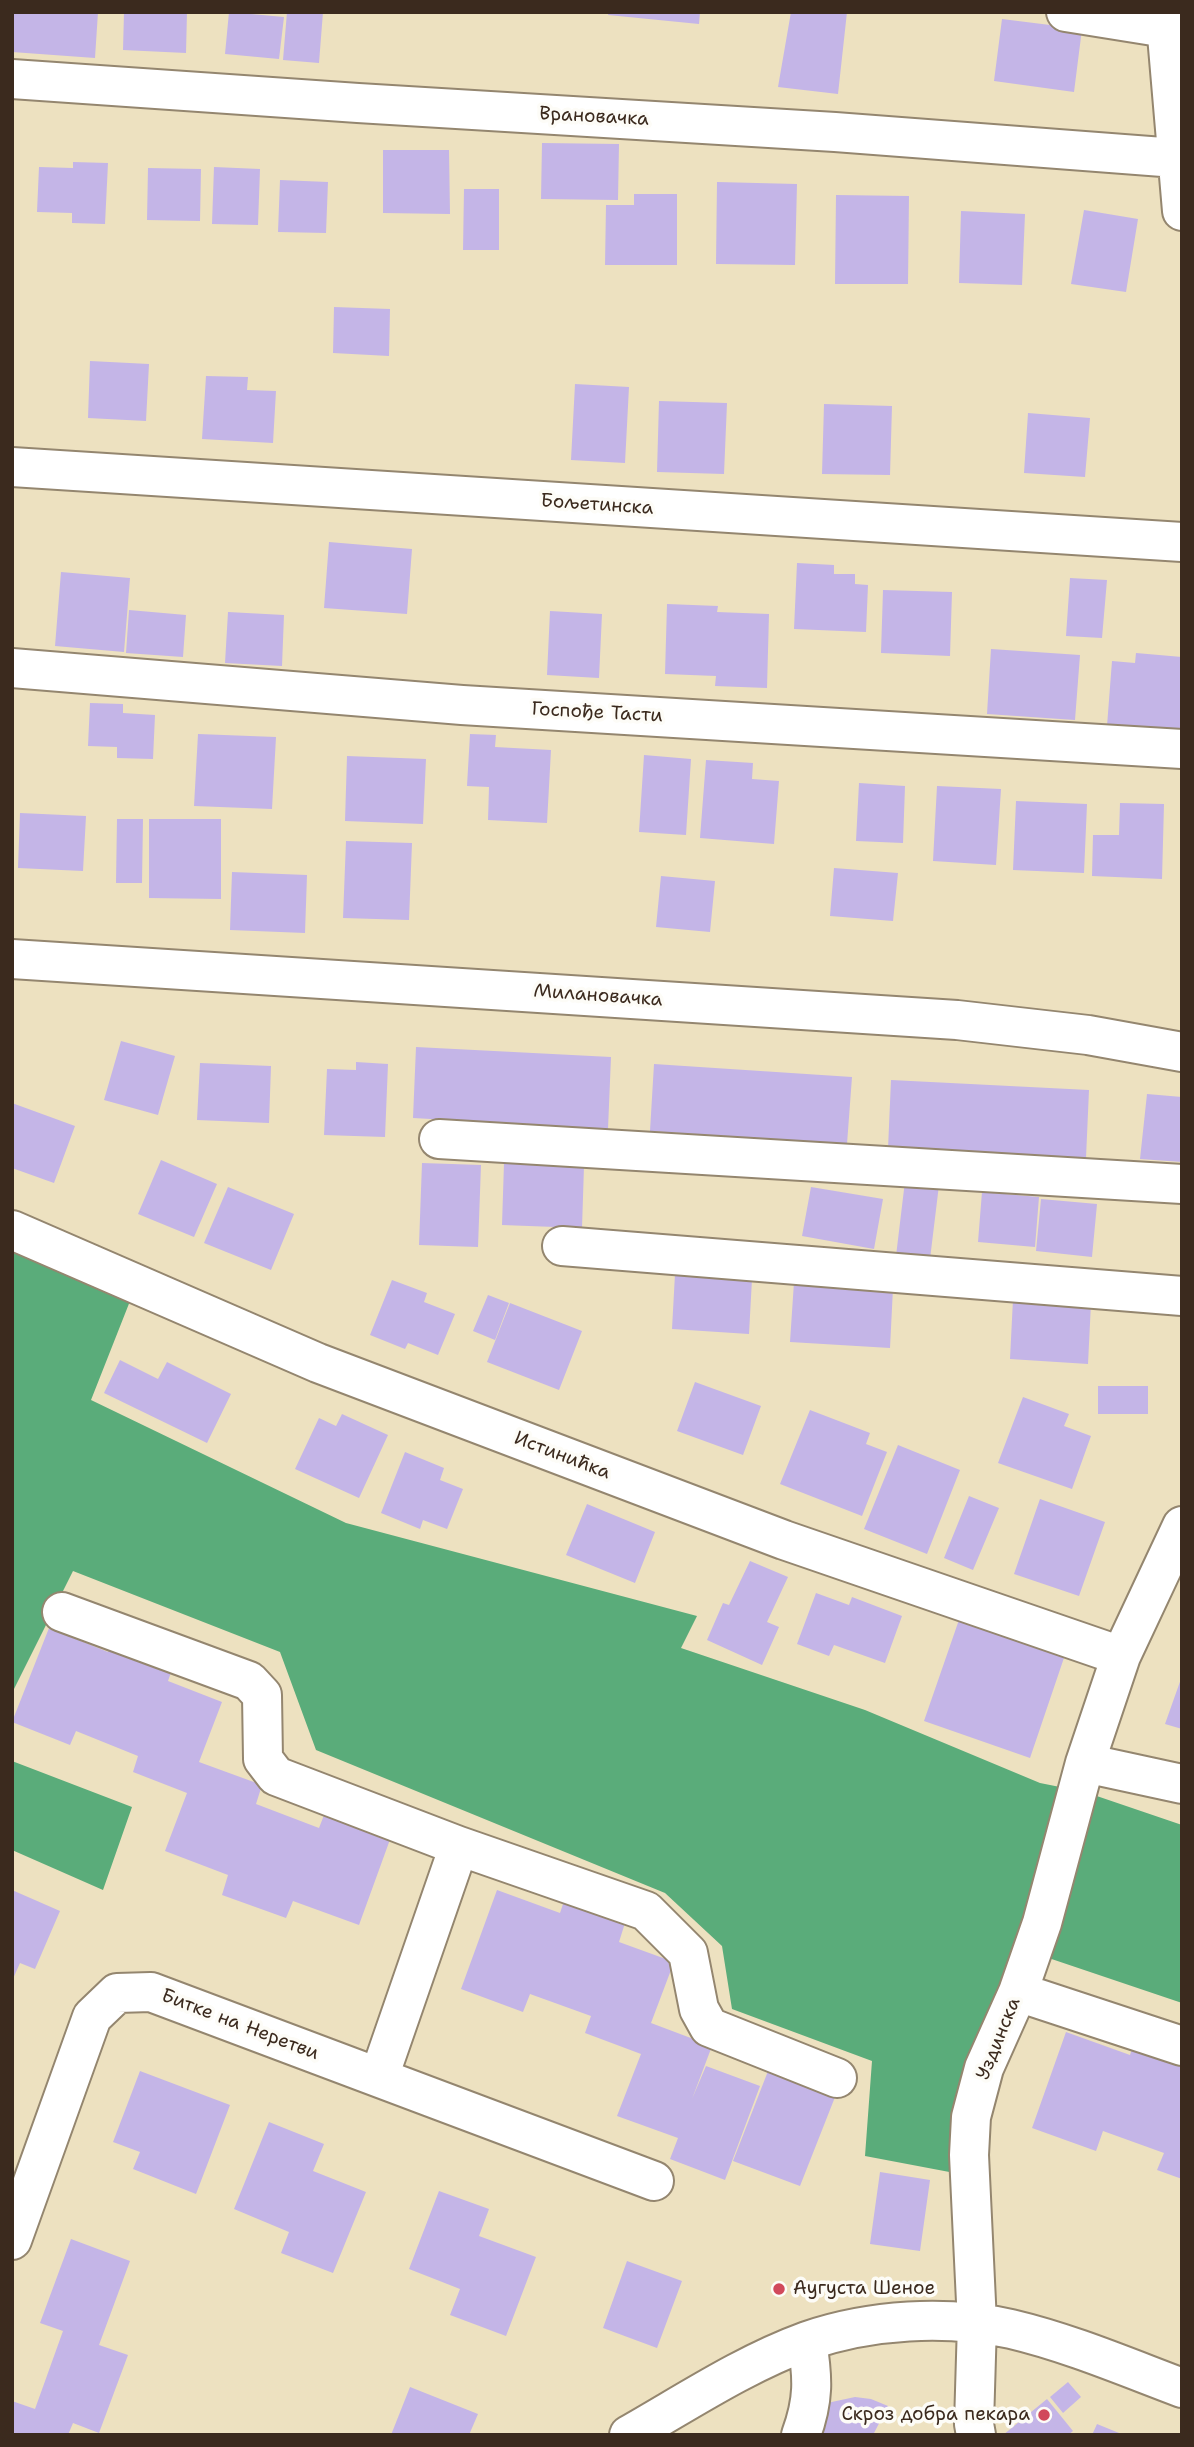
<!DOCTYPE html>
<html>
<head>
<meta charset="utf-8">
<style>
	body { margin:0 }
	#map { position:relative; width:1194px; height:2447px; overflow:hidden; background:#ede1c0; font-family:"Shantell Sans",sans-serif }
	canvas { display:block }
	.frame { position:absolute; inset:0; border:14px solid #3b2a1e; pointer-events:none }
</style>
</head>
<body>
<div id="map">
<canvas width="1194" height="2447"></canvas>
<div class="frame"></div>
</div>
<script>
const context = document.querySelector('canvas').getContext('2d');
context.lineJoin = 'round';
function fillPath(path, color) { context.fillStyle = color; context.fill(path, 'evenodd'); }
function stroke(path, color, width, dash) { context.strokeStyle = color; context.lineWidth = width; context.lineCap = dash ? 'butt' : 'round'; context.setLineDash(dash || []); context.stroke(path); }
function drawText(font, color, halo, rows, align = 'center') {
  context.font = font + ' "Shantell Sans",sans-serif'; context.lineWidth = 7; context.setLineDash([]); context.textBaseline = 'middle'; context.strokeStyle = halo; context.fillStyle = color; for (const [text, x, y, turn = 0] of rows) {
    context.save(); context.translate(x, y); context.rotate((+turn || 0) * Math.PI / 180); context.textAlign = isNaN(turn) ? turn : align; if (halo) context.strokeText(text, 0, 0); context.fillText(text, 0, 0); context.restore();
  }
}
const forest = new Path2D(`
	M 12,1251 L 132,1296 L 91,1400 L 346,1523 L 697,1616 L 681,1648 L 865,1710 L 1040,1783 L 1085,1792 L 1182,1825 L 1182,2003 L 1016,1947 L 960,2174 L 865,2156 L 872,2061 L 732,2009 L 722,1946 L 665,1893 L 316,1750 L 280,1652 L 73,1571 L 12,1693 Z
	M 12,1761 L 132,1807 L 103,1890 L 12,1850 Z`);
const building = new Path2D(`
	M 12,12 L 98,12 L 95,58 L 12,52 Z
	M 124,12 L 187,12 L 186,53 L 123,50 Z
	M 229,12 L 284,17 L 279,59 L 225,54 Z
	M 287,12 L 323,12 L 319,63 L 283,60 Z
	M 609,12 L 700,12 L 699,24 L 608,15 Z
	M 791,12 L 847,12 L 838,94 L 778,87 Z
	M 1002,19 L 1082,29 L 1074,92 L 994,81 Z
	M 542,143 L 619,144 L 618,200 L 541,199 Z
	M 383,150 L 449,150 L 450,214 L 383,213 Z
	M 73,162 L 108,163 L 105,224 L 72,223 L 72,213 L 37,212 L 39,167 L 73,168 Z
	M 214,167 L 260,169 L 258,225 L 212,224 Z
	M 148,168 L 201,169 L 200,221 L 147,220 Z
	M 280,180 L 328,182 L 326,233 L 278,232 Z
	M 717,182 L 797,184 L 795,265 L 716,264 Z
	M 464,189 L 499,189 L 499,250 L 463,250 Z
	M 634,194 L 677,194 L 677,265 L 605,265 L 606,205 L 634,205 Z
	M 836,195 L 909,196 L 908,284 L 835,284 Z
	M 1084,210 L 1138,219 L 1126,292 L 1071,284 Z
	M 961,211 L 1025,214 L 1022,285 L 959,283 Z
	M 334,307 L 390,309 L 389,356 L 333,353 Z
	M 90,361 L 149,364 L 146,421 L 88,418 Z
	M 206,376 L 248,377 L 247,390 L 276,391 L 273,443 L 202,439 Z
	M 575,384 L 629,387 L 625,463 L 571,460 Z
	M 659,401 L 727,403 L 724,474 L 657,472 Z
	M 824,404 L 892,406 L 890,475 L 822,474 Z
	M 1028,413 L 1090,418 L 1085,477 L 1024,473 Z
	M 329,542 L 412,549 L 407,614 L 324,608 Z
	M 797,563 L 834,565 L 834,574 L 855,574 L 855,584 L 868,585 L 866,632 L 794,629 Z
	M 61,572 L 130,578 L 124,652 L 55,646 Z
	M 1070,578 L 1107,580 L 1102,638 L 1066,636 Z
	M 883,590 L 952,592 L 950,656 L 881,653 Z
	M 667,604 L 718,606 L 717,612 L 769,614 L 767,688 L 715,686 L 716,676 L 665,674 Z
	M 129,610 L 186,615 L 183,657 L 126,653 Z
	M 550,611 L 602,614 L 599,678 L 547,675 Z
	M 228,612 L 284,615 L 282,666 L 225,663 Z
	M 991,649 L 1080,655 L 1075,720 L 987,714 Z
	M 1136,653 L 1182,657 L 1182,732 L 1107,726 L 1112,661 L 1135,663 Z
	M 90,703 L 123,704 L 123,713 L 155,715 L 153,759 L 117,758 L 117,747 L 88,746 Z
	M 198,734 L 276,737 L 272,809 L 194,806 Z
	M 470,734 L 496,735 L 495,747 L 551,750 L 547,823 L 488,820 L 489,787 L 467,786 Z
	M 644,755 L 691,759 L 686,835 L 639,832 Z
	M 347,756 L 426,759 L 423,824 L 345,821 Z
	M 706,760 L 753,763 L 752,779 L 779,781 L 774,844 L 700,838 Z
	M 859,783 L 905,786 L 903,843 L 856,841 Z
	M 937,786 L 1001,789 L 996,865 L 933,861 Z
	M 1016,801 L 1087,804 L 1084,873 L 1013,870 Z
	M 1120,803 L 1164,804 L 1162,879 L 1092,876 L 1093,835 L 1119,835 Z
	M 20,813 L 86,816 L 83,871 L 18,868 Z
	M 117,819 L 143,819 L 142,883 L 116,883 Z
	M 149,819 L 221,819 L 221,899 L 149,898 Z
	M 346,841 L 412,843 L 409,920 L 343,918 Z
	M 834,868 L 898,873 L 893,921 L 830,916 Z
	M 232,872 L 307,875 L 305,933 L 230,930 Z
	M 661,876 L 715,881 L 710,932 L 656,927 Z
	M 121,1041 L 175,1056 L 158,1115 L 104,1100 Z
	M 416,1047 L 611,1057 L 608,1129 L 413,1118 Z
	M 356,1062 L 388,1064 L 385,1137 L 324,1135 L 327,1069 L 356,1070 Z
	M 200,1063 L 271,1066 L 269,1123 L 197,1120 Z
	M 654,1064 L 852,1077 L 847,1144 L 650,1131 Z
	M 891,1080 L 1089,1090 L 1086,1158 L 888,1149 Z
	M 1147,1094 L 1182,1097 L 1182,1162 L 1140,1159 Z
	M 12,1103 L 75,1126 L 54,1183 L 12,1168 Z
	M 161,1160 L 217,1184 L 194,1237 L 138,1214 Z
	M 422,1163 L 481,1165 L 478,1247 L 419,1245 Z
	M 504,1163 L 584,1166 L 582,1228 L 502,1225 Z
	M 905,1181 L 939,1185 L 930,1259 L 896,1256 Z
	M 228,1187 L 294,1214 L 271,1270 L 204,1243 Z
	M 811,1187 L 883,1199 L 874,1249 L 802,1236 Z
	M 982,1192 L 1039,1197 L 1035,1247 L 978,1242 Z
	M 1041,1199 L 1097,1204 L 1092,1257 L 1036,1251 Z
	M 675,1274 L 752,1279 L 749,1334 L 672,1329 Z
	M 392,1280 L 427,1293 L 424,1302 L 455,1314 L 438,1355 L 408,1343 L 405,1349 L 370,1335 Z
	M 794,1282 L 893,1288 L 890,1348 L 790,1342 Z
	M 488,1295 L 509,1303 L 495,1340 L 473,1331 Z
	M 1013,1299 L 1091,1303 L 1088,1364 L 1010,1359 Z
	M 510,1303 L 582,1331 L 559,1390 L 487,1362 Z
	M 120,1360 L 158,1379 L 167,1362 L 231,1394 L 207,1443 L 104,1393 Z
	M 695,1382 L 761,1406 L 743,1455 L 677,1431 Z
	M 1098,1386 L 1148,1386 L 1148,1414 L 1098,1414 Z
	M 1023,1397 L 1069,1414 L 1064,1426 L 1091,1436 L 1072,1489 L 998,1463 Z
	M 810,1410 L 870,1433 L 866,1444 L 887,1452 L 862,1516 L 780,1484 Z
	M 342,1414 L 388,1435 L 359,1498 L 295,1469 L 319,1418 L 336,1426 Z
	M 898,1445 L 960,1470 L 927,1554 L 864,1529 Z
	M 405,1452 L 444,1468 L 440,1480 L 463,1489 L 447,1529 L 423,1520 L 420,1529 L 381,1513 Z
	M 969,1496 L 999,1508 L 973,1570 L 944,1558 Z
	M 1040,1499 L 1105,1522 L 1079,1596 L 1014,1574 Z
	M 587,1504 L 655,1532 L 635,1583 L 566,1555 Z
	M 750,1561 L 788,1577 L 767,1622 L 779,1627 L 762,1665 L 707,1640 L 723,1603 L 729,1605 Z
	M 816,1593 L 849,1605 L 852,1597 L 902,1616 L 885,1663 L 834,1645 L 829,1656 L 797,1644 Z
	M 961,1614 L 1067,1649 L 1030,1758 L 924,1721 Z
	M 49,1628 L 108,1652 L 112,1640 L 174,1664 L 168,1681 L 222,1702 L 199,1762 L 262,1785 L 256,1804 L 319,1828 L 326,1810 L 392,1834 L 359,1925 L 293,1901 L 286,1918 L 222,1895 L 228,1875 L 165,1851 L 187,1793 L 133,1772 L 138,1756 L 76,1731 L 70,1745 L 12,1722 Z
	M 1182,1676 L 1182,1729 L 1165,1724 Z
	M 12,1890 L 60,1911 L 35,1969 L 20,1963 L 12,1981 Z
	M 497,1890 L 560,1913 L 564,1901 L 625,1923 L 619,1942 L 674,1962 L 651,2023 L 712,2046 L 692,2099 L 706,2066 L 760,2086 L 725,2180 L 670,2159 L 678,2138 L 617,2116 L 641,2054 L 585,2033 L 591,2016 L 530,1994 L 523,2012 L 461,1989 Z
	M 1066,2032 L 1130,2055 L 1134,2043 L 1182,2059 L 1182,2179 L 1157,2170 L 1164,2153 L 1103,2131 L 1096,2151 L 1032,2128 Z
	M 770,2066 L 837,2092 L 800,2186 L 733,2161 Z
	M 140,2071 L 230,2105 L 196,2194 L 133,2169 L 140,2152 L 113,2142 Z
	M 269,2122 L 324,2144 L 313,2171 L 366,2192 L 333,2273 L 281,2253 L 289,2232 L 234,2209 Z
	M 880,2172 L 930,2180 L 920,2251 L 870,2244 Z
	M 439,2191 L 489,2209 L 479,2236 L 536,2257 L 506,2336 L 450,2315 L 460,2289 L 409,2269 Z
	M 71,2239 L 130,2261 L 99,2345 L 128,2355 L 99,2433 L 73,2423 L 68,2435 L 12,2435 L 12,2401 L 35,2409 L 63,2331 L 40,2323 Z
	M 627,2261 L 682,2281 L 657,2348 L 603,2328 Z
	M 1068,2382 L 1081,2397 L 1063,2413 L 1050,2397 Z
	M 410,2387 L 478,2414 L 469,2435 L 391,2435 Z
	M 855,2397 L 871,2399 L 888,2406 L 873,2435 L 818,2435 L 827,2403 Z
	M 1047,2399 L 1073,2431 L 1068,2435 L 1003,2435 Z
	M 1097,2424 L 1124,2435 L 1092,2435 Z`);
const minor = new Path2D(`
	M 1066,12 L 1166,28
	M 1165,12 L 1182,211
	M 12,79 L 358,103 L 835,132 L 1176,158
	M 12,467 L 1182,542
	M 12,668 L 462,705 L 1182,749
	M 12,959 L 957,1020 L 1088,1035 L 1182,1052
	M 439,1139 L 1182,1184
	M 12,1230 L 318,1363 L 784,1540 L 1121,1656
	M 562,1246 L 1182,1296
	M 62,1612 L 249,1681 L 262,1695 L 263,1759 L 276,1776 L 459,1846 L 379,2077
	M 1085,1763 L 1182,1784
	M 459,1846 L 646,1911 L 688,1953 L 699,2009 L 709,2027 L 837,2078
	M 1018,1992 L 1182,2046
	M 12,2240 L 92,2017 L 117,1993 L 151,1992 L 654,2181
	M 629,2435 C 687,2402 744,2364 807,2341 C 871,2319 946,2315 1011,2329 C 1070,2343 1126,2367 1182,2388
	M 801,2435 C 814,2400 813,2378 807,2341
	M 976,2435 L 974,2424 L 977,2323 L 969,2155 L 971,2117 L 984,2068 L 1018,1992 L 1042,1923 L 1085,1763 L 1121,1656 L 1182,1526`);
const markers = [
	[779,2289,7,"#d1495b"],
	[1044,2415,7,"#d1495b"]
];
const streetNames = [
	["Врановачка",594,117,3],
	["Бољетинска",597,505,4],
	["Госпође Тасти",597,713,3],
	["Милановачка",598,996,4],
	["Истинићка",562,1456,21],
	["Битке на Неретви",240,2025,21],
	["Уздинска",999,2039,-68]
];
const poiNames = [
	["Аугуста Шеное",793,2289],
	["Скроз добра пекара",1030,2415,"right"]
];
fillPath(forest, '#5aac7a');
fillPath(building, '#c4b5e7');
stroke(minor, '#94866f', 42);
stroke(minor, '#fff', 38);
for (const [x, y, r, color] of markers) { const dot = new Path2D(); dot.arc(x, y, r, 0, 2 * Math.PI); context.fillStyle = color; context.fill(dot); stroke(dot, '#fdfcf7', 2.5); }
drawText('19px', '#3b2a1e', '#fdfcf7', streetNames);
drawText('19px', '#3b2a1e', '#fdfcf7', poiNames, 'left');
</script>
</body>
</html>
